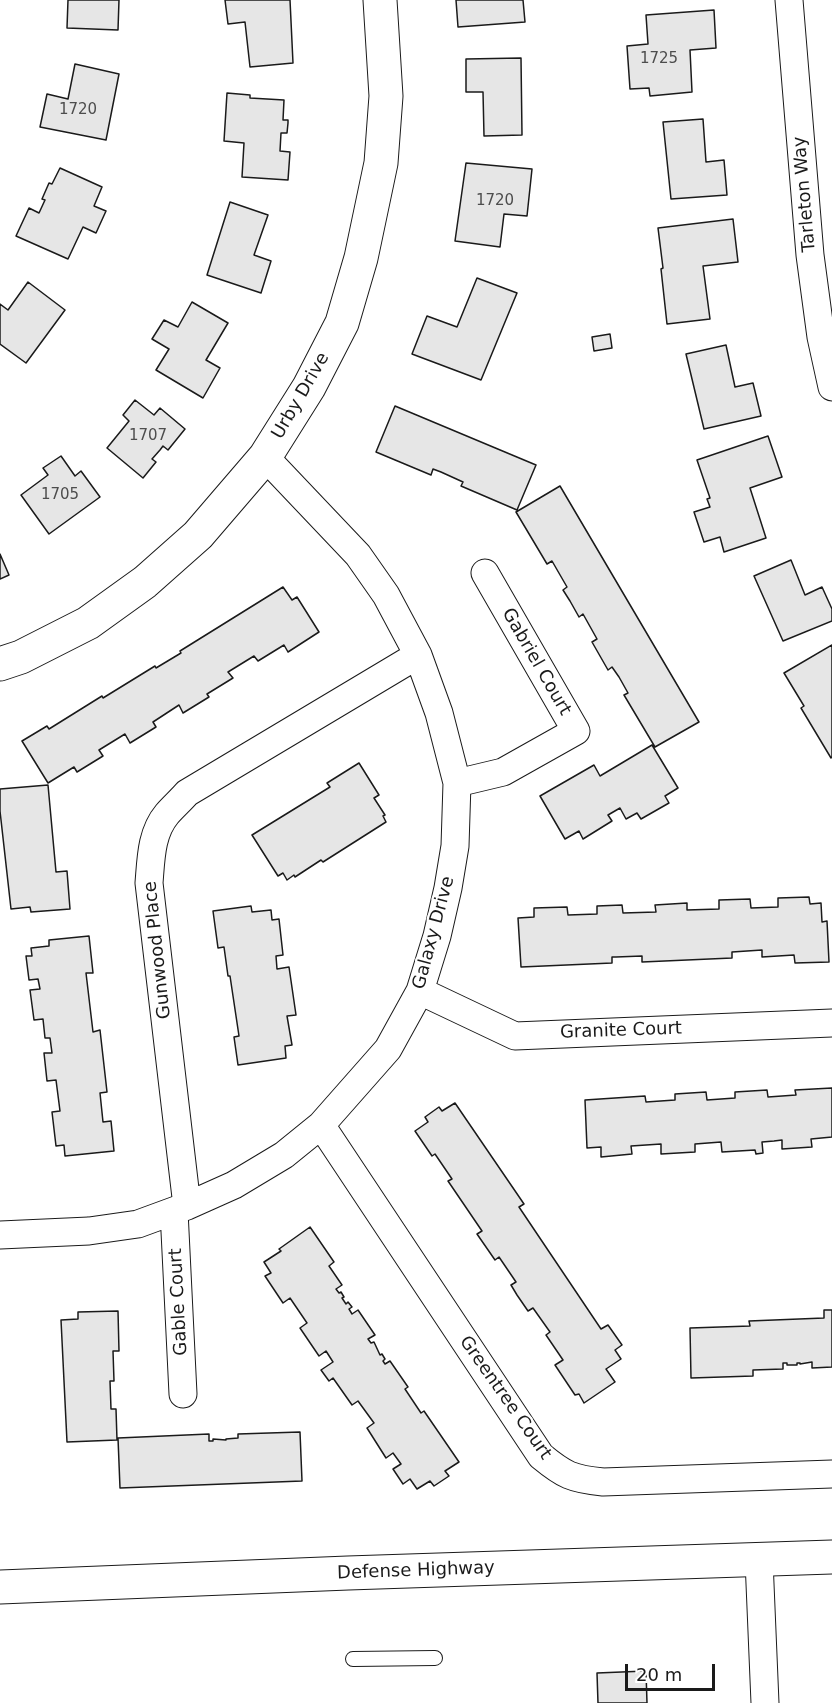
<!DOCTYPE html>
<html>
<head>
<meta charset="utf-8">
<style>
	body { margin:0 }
	#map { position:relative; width:832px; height:1703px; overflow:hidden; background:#fff; font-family:"DejaVu Sans",sans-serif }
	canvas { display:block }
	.scale { position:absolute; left:625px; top:1664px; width:90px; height:27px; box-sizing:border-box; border:3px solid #1a1a1a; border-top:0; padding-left:8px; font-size:18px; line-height:21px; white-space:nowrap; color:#1a1a1a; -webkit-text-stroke:4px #fff; paint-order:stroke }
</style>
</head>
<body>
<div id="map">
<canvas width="832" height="1703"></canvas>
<div class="scale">20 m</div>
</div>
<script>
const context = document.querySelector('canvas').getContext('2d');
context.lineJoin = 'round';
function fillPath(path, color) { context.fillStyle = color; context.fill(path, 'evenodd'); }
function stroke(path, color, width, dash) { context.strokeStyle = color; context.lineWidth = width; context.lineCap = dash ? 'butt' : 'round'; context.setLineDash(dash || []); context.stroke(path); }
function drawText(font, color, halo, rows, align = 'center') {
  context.font = font + ' "DejaVu Sans",sans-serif'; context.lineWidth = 4.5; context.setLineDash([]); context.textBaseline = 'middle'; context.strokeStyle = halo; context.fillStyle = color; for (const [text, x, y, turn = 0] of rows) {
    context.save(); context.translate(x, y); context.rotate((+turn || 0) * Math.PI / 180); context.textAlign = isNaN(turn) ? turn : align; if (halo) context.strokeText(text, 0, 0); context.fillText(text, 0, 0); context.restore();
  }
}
const building = new Path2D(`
	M 68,0 L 119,0 L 118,30 L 67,28 Z
	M 225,0 L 290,0 L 293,63 L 250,67 L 245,22 L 228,24 Z
	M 456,0 L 523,0 L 525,22 L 458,27 Z
	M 714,10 L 716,48 L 690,50 L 692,92 L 650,96 L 649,88 L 630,89 L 627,46 L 648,44 L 646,15 Z
	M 521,58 L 522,135 L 484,136 L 483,92 L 466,92 L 466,59 Z
	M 75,64 L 119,74 L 106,140 L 40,127 L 47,94 L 68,99 Z
	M 227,93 L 250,95 L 250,98 L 284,100 L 283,120 L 288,120 L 288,123 L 287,133 L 281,133 L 280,151 L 290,152 L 288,180 L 242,177 L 244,143 L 224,141 Z
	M 703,119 L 706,162 L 724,160 L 727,195 L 671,199 L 663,122 Z
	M 466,163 L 532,169 L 527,216 L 504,214 L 500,247 L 455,241 Z
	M 60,168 L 102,187 L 94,206 L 106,211 L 96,233 L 83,227 L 68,259 L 16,236 L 29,208 L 39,213 L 45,200 L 42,199 L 49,183 L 52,184 Z
	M 230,202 L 268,215 L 254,255 L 271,261 L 261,293 L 207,275 Z
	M 733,219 L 738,262 L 703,266 L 710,319 L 667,324 L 661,269 L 663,268 L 658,228 Z
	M 477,278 L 517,293 L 481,380 L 412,354 L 427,316 L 457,327 Z
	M 28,282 L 65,310 L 26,363 L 0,344 L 0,304 L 8,310 Z
	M 192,302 L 228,323 L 206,360 L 220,368 L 203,398 L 156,370 L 169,349 L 152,339 L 164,320 L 178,327 Z
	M 610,334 L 612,348 L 594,351 L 592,337 Z
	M 726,345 L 735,387 L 753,383 L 761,416 L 704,429 L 686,354 Z
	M 135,400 L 154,415 L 160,408 L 185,429 L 168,450 L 163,446 L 160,450 L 152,459 L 156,462 L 143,478 L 107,448 L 129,421 L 123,415 Z
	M 395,406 L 536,465 L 517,510 L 461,486 L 463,482 L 441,472 L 433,469 L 431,475 L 376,452 Z
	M 768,436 L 782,477 L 750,488 L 766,538 L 724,552 L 720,537 L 704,542 L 694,512 L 710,507 L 707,499 L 710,498 L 697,460 Z
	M 61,456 L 75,476 L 81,471 L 100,497 L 49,534 L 21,495 L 48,475 L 43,468 Z
	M 560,486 L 699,722 L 655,747 L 624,695 L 628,693 L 619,677 L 612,667 L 608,670 L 592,642 L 597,639 L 583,614 L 579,617 L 570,601 L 563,590 L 567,587 L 552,561 L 547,564 L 516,512 Z
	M 0,554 L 9,575 L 0,579 Z
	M 791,560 L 805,595 L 822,587 L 832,609 L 832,621 L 783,641 L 754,576 Z
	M 283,587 L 292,600 L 297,597 L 319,632 L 288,652 L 284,645 L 258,661 L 254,656 L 228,672 L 233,678 L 207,694 L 209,697 L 183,713 L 179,705 L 153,722 L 156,727 L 130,743 L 125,734 L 99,750 L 103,756 L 77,772 L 74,767 L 48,783 L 22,741 L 47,726 L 49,729 L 102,696 L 103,698 L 155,666 L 156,668 L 181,653 L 180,651 Z
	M 832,645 L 832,757 L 831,758 L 801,708 L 804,706 L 784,673 Z
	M 652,745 L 678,788 L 665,796 L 669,803 L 641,819 L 637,813 L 626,819 L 620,808 L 608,815 L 612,821 L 583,839 L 579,831 L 565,839 L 540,796 L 594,765 L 600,776 Z
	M 359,763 L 379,795 L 374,798 L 385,815 L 383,816 L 386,822 L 323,862 L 321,860 L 295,877 L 294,875 L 287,880 L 283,873 L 278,876 L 252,835 L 330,787 L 327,783 Z
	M 48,785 L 56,872 L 67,871 L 70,909 L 31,912 L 30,907 L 11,909 L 0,811 L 0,789 Z
	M 809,897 L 810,904 L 821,903 L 822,922 L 827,921 L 829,962 L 795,963 L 794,955 L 762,957 L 762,950 L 732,952 L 732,958 L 642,962 L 642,956 L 616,957 L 612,957 L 612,963 L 521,967 L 518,918 L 534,917 L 534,908 L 567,907 L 568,915 L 597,914 L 597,906 L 622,905 L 623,913 L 656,912 L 655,905 L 687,903 L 687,910 L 719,909 L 719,900 L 750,899 L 751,908 L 778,907 L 778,898 Z
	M 251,906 L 252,912 L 271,910 L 272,920 L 279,919 L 283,955 L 276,956 L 277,969 L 289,967 L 296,1015 L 287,1016 L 292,1045 L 285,1046 L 286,1058 L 238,1065 L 234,1037 L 239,1036 L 230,976 L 228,976 L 224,947 L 218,948 L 213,911 Z
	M 89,936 L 93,973 L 86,973 L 93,1032 L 100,1030 L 107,1092 L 100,1093 L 103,1122 L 111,1121 L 114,1151 L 65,1156 L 64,1145 L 56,1146 L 52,1112 L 60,1111 L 56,1080 L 47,1081 L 44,1053 L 52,1053 L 50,1038 L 45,1038 L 43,1019 L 34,1020 L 30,990 L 40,989 L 38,979 L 29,980 L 26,956 L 32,956 L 31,948 L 49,946 L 49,940 Z
	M 832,1088 L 832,1137 L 811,1139 L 812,1147 L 782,1149 L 782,1140 L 774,1141 L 762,1142 L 763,1153 L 756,1154 L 755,1150 L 722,1152 L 721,1142 L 695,1144 L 695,1152 L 661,1154 L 661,1144 L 631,1146 L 632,1154 L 601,1157 L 601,1147 L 587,1148 L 585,1100 L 645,1096 L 646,1102 L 675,1100 L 675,1094 L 706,1092 L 707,1100 L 735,1098 L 735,1092 L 767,1090 L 768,1097 L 796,1095 L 795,1090 Z
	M 455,1103 L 524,1204 L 519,1207 L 601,1329 L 608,1325 L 622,1345 L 615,1350 L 621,1359 L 606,1369 L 615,1382 L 584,1403 L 579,1394 L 575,1395 L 555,1365 L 563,1360 L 546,1335 L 550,1332 L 533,1308 L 528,1311 L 517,1295 L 511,1285 L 516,1282 L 499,1257 L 495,1260 L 477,1234 L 482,1231 L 448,1181 L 452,1179 L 435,1154 L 432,1156 L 415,1131 L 428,1122 L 425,1117 L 439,1107 L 442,1111 Z
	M 310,1227 L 334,1262 L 329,1266 L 342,1285 L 336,1289 L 339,1293 L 341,1292 L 344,1297 L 342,1298 L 346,1304 L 348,1302 L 352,1307 L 349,1309 L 352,1314 L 358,1310 L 375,1335 L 368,1339 L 371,1343 L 374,1342 L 380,1355 L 382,1354 L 385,1359 L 383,1361 L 385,1364 L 390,1361 L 408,1387 L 405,1389 L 421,1413 L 424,1411 L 459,1462 L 445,1471 L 449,1476 L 434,1486 L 430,1481 L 417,1489 L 410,1479 L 403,1484 L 393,1469 L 401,1464 L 393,1453 L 386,1458 L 367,1428 L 374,1423 L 358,1401 L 352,1405 L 333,1378 L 329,1381 L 321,1370 L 333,1362 L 326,1351 L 319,1356 L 300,1328 L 307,1323 L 290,1298 L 283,1303 L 265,1276 L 271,1273 L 264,1262 L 281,1251 L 279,1249 Z
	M 824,1310 L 832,1310 L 832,1367 L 812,1368 L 812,1362 L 800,1364 L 800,1363 L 797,1363 L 797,1365 L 787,1365 L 787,1363 L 783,1363 L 783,1369 L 753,1370 L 753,1376 L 691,1378 L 690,1328 L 750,1326 L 749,1321 L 824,1318 Z
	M 118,1311 L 119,1351 L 113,1351 L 114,1381 L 110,1381 L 111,1409 L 116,1409 L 117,1440 L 67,1442 L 61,1320 L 78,1319 L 78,1312 Z
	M 300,1432 L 302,1481 L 120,1488 L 118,1438 L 209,1434 L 209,1441 L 213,1441 L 213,1439 L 226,1440 L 226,1439 L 238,1438 L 238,1434 Z
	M 646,1671 L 647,1703 L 598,1703 L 597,1673 Z`);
const service = new Path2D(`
	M 353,1659 L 435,1658`);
const minor = new Path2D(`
	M 789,0 L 810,255 L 821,337 L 832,387
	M 457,783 L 503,772 L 576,731 L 485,573
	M 420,991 L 515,1036 L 832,1023
	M 321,1125 L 541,1456 C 564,1475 572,1479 603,1482 L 832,1474
	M 187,1206 L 149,883 C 151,859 151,833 167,814 C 173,807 181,800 187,793 L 418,655
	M 174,1211 L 183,1394
	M 0,1235 L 89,1231 L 138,1224 L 187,1206 L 234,1185 L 284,1155 L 321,1125 L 388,1049 L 420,991 L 437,936 L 448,888 L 455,846 L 457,783 L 439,713 L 418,655 L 386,595 L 358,555 L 265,457
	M 759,1560 L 765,1703`);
const tertiary = new Path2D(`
	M 0,664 L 21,657 L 88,623 L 145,582 L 198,535 L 265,457 L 309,387 L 342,323 L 361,258 L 381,163 L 386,96 L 380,0`);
const secondary = new Path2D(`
	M 0,1587 L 348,1573 L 832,1557`);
const numberNames = [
	["1725",659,59],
	["1720",78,110],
	["1720",495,201],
	["1707",148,436],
	["1705",60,495]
];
const streetNames = [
	["Tarleton Way",805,194,-95],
	["Urby Drive",301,396,-60],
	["Gabriel Court",536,662,60],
	["Galaxy Drive",434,933,-75],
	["Gunwood Place",158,950,-96],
	["Granite Court",621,1031,-2],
	["Gable Court",179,1302,-93],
	["Greentree Court",505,1398,55],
	["Defense Highway",416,1571,-2]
];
fillPath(building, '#e6e6e6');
stroke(building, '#1a1a1a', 1.5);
stroke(service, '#1a1a1a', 16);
stroke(minor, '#1a1a1a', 29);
stroke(tertiary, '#1a1a1a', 35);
stroke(secondary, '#1a1a1a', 35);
stroke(service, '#fff', 14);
stroke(minor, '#fff', 27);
stroke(tertiary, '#fff', 33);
stroke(secondary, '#fff', 33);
drawText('15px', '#4d4d4d', null, numberNames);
drawText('18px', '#1a1a1a', '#fff', streetNames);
</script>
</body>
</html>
